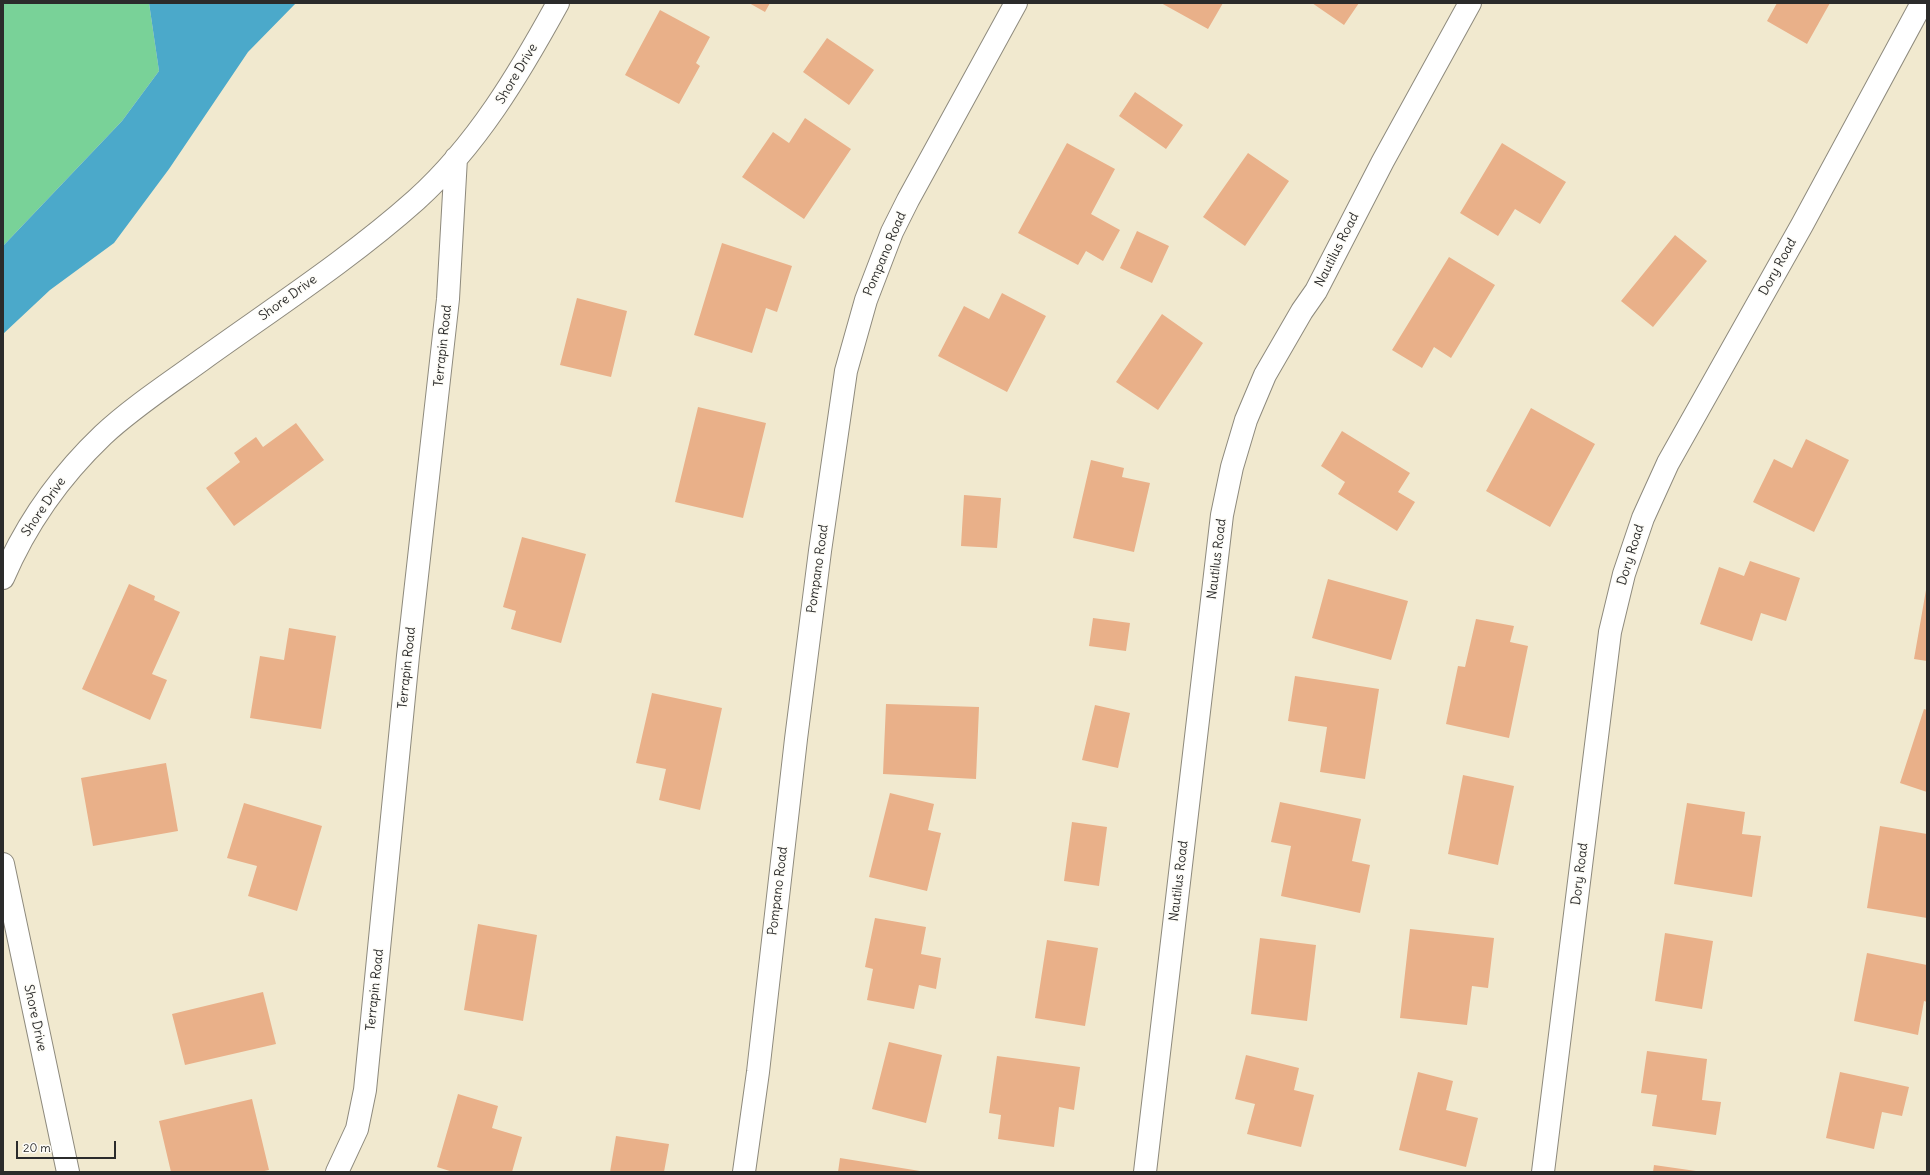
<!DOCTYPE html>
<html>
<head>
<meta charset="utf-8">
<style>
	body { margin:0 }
	#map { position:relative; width:1930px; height:1175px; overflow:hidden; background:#f1e9cf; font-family:Delius,sans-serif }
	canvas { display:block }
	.frame { position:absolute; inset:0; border:4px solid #2b2b2b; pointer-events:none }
	.scale { position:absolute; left:16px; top:1141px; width:100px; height:18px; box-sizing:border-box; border:2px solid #2b2b2b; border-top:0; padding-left:5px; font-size:12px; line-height:14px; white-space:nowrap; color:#2b2b2b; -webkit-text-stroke:3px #fdfcf7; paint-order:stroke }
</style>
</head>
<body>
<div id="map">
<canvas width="1930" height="1175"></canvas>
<div class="frame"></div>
<div class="scale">20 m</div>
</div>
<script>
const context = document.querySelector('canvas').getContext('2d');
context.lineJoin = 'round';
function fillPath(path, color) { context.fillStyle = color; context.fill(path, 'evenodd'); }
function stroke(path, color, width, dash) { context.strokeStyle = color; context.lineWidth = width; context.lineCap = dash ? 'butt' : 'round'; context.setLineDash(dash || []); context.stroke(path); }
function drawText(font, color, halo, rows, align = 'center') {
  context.font = font + ' Delius,sans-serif'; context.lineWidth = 3; context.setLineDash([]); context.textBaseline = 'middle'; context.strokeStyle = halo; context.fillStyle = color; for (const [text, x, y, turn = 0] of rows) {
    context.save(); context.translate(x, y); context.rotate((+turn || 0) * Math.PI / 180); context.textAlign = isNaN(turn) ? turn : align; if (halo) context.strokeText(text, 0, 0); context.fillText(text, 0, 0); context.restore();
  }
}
const green = new Path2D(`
	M 3,3 L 149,3 L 159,71 L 122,121 L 3,246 Z`);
const water = new Path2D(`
	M 149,3 L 296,3 L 248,52 L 169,169 L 114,243 L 50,290 L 3,334 L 3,246 L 122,121 L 159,71 Z`);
const building = new Path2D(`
	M 749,3 L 770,3 L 765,12 Z
	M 1161,3 L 1223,3 L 1208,29 Z
	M 1312,3 L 1359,3 L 1344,25 Z
	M 1777,3 L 1830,3 L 1807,44 L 1767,21 Z
	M 660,10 L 710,37 L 696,63 L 700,66 L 679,104 L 625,75 Z
	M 827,38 L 874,70 L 849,105 L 803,72 Z
	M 1135,92 L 1183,125 L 1166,149 L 1119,116 Z
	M 805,118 L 851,149 L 804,219 L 742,177 L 773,132 L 789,143 Z
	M 1067,143 L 1115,169 L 1091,214 L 1120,230 L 1103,261 L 1086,251 L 1078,265 L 1018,233 Z
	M 1502,143 L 1566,182 L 1540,224 L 1515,209 L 1498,236 L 1460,213 Z
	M 1248,153 L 1289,181 L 1245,246 L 1203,217 Z
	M 1137,231 L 1169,246 L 1152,283 L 1120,268 Z
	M 1675,235 L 1707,261 L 1653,327 L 1621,301 Z
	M 722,243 L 792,266 L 777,312 L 766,308 L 752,353 L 694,335 Z
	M 1449,257 L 1495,285 L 1451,358 L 1434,347 L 1422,368 L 1392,350 Z
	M 1002,293 L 1046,316 L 1007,392 L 938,356 L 964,306 L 989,319 Z
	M 577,298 L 627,311 L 611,377 L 560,365 Z
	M 1162,314 L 1203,343 L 1158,410 L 1116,382 Z
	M 698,407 L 766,423 L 743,518 L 675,502 Z
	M 1531,408 L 1595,444 L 1550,527 L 1486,491 Z
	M 296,423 L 324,460 L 234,526 L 206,488 L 240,462 L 234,453 L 256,437 L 263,447 Z
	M 1342,431 L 1410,473 L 1398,492 L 1415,502 L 1397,531 L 1338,494 L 1345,482 L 1321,466 Z
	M 1806,439 L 1849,460 L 1814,532 L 1753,502 L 1774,459 L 1792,468 Z
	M 1091,460 L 1124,468 L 1122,477 L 1150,483 L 1134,552 L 1073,538 Z
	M 964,495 L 1001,498 L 997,548 L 961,546 Z
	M 522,537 L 586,554 L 561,643 L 511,629 L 516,611 L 503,607 Z
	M 1750,561 L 1800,578 L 1786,621 L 1761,613 L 1752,641 L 1700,624 L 1719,567 L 1744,576 Z
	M 1328,579 L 1408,601 L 1391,660 L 1312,638 Z
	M 129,584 L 155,596 L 154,600 L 180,612 L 152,674 L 167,680 L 150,720 L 82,689 Z
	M 1926,590 L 1927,590 L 1927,661 L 1914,659 Z
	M 1093,618 L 1130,623 L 1126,651 L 1089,646 Z
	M 1476,619 L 1514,626 L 1510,642 L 1528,646 L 1509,738 L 1446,724 L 1458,666 L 1465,667 Z
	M 289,628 L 336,636 L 321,729 L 250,718 L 260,656 L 284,660 Z
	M 1295,676 L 1379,689 L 1365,779 L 1320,772 L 1327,727 L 1288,721 Z
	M 652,693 L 722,708 L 700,810 L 659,800 L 666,769 L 636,763 Z
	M 886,704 L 979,707 L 976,779 L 883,774 Z
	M 1095,705 L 1130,713 L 1118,768 L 1082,760 Z
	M 1924,709 L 1927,710 L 1927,792 L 1900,783 Z
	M 166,763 L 178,831 L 93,846 L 81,778 Z
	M 1463,775 L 1514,786 L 1498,865 L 1448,854 Z
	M 890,793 L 934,804 L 928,830 L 941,833 L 927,891 L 869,877 Z
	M 1280,802 L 1361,819 L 1352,861 L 1370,865 L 1360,913 L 1281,896 L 1291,846 L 1271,842 Z
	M 244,803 L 322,826 L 297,911 L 248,896 L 257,866 L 227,858 Z
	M 1687,803 L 1745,812 L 1742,834 L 1761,836 L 1752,897 L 1674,884 Z
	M 1072,822 L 1107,827 L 1099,886 L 1064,881 Z
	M 1880,826 L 1927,834 L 1927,918 L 1867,908 Z
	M 875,918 L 926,927 L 921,954 L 941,958 L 936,989 L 919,985 L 914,1009 L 867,1000 L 873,969 L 865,967 Z
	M 478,924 L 537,935 L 523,1021 L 464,1010 Z
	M 1410,929 L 1494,938 L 1488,988 L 1472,986 L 1467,1025 L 1400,1018 Z
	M 1665,933 L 1713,941 L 1702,1009 L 1655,1001 Z
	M 1260,938 L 1316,945 L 1307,1021 L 1251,1014 Z
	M 1047,940 L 1098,948 L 1085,1026 L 1035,1018 Z
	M 1867,953 L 1927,965 L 1927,1002 L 1924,1001 L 1918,1035 L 1854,1021 Z
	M 263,992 L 276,1044 L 185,1065 L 172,1014 Z
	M 889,1042 L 942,1055 L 926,1123 L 872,1109 Z
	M 1647,1051 L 1707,1059 L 1702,1100 L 1721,1102 L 1716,1135 L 1652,1126 L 1657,1095 L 1641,1093 Z
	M 1246,1055 L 1299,1068 L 1294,1090 L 1314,1095 L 1301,1147 L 1247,1134 L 1255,1104 L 1235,1099 Z
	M 997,1056 L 1080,1067 L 1074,1110 L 1059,1107 L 1054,1147 L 998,1139 L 1001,1115 L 989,1113 Z
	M 1418,1072 L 1453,1081 L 1446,1110 L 1478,1118 L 1466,1167 L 1399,1150 Z
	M 1840,1072 L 1909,1087 L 1902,1116 L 1882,1112 L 1874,1149 L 1826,1138 Z
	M 458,1094 L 498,1106 L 492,1128 L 522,1137 L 512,1172 L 453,1172 L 437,1167 Z
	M 252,1099 L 269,1170 L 260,1172 L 171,1172 L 159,1121 Z
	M 616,1136 L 669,1144 L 664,1172 L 610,1172 Z
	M 840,1158 L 920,1171 L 920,1172 L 838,1172 Z
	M 1654,1165 L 1696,1171 L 1696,1172 L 1653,1172 Z`);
const minor = new Path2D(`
	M 3,578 C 26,524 60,476 103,435 C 133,407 170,383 203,359 C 274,308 351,258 416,200 C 477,145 519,74 558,3
	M 3,864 L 68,1172
	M 337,1172 L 357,1129 L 365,1090 L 408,656 L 448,299 L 456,158
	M 744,1172 L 758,1072 L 796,739 L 820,551 L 846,371 L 866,300 L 892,232 L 908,200 L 1016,3
	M 1145,1172 L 1222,515 L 1232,467 L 1246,420 L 1265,375 L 1302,311 L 1316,291 L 1383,161 L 1470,3
	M 1543,1172 L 1610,632 L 1624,574 L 1643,518 L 1668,463 L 1802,225 L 1922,3`);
const streetNames = [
	["Shore Drive",517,74,-59],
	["Nautilus Road",1337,250,-63],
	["Pompano Road",885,254,-67],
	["Dory Road",1778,267,-61],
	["Shore Drive",288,298,-36],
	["Terrapin Road",443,346,-84],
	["Shore Drive",44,507,-56],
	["Dory Road",1631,555,-73],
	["Nautilus Road",1217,559,-83],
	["Pompano Road",818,569,-82],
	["Terrapin Road",407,668,-84],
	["Dory Road",1580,874,-83],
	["Nautilus Road",1179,881,-83],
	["Pompano Road",778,891,-83],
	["Terrapin Road",375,990,-84],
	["Shore Drive",35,1018,78]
];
fillPath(green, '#79d298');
fillPath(water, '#4ba9ca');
fillPath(building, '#e9b089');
stroke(minor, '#8e8a7d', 24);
stroke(minor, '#fff', 22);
drawText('13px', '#2b2b2b', '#fdfcf7', streetNames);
</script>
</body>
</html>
